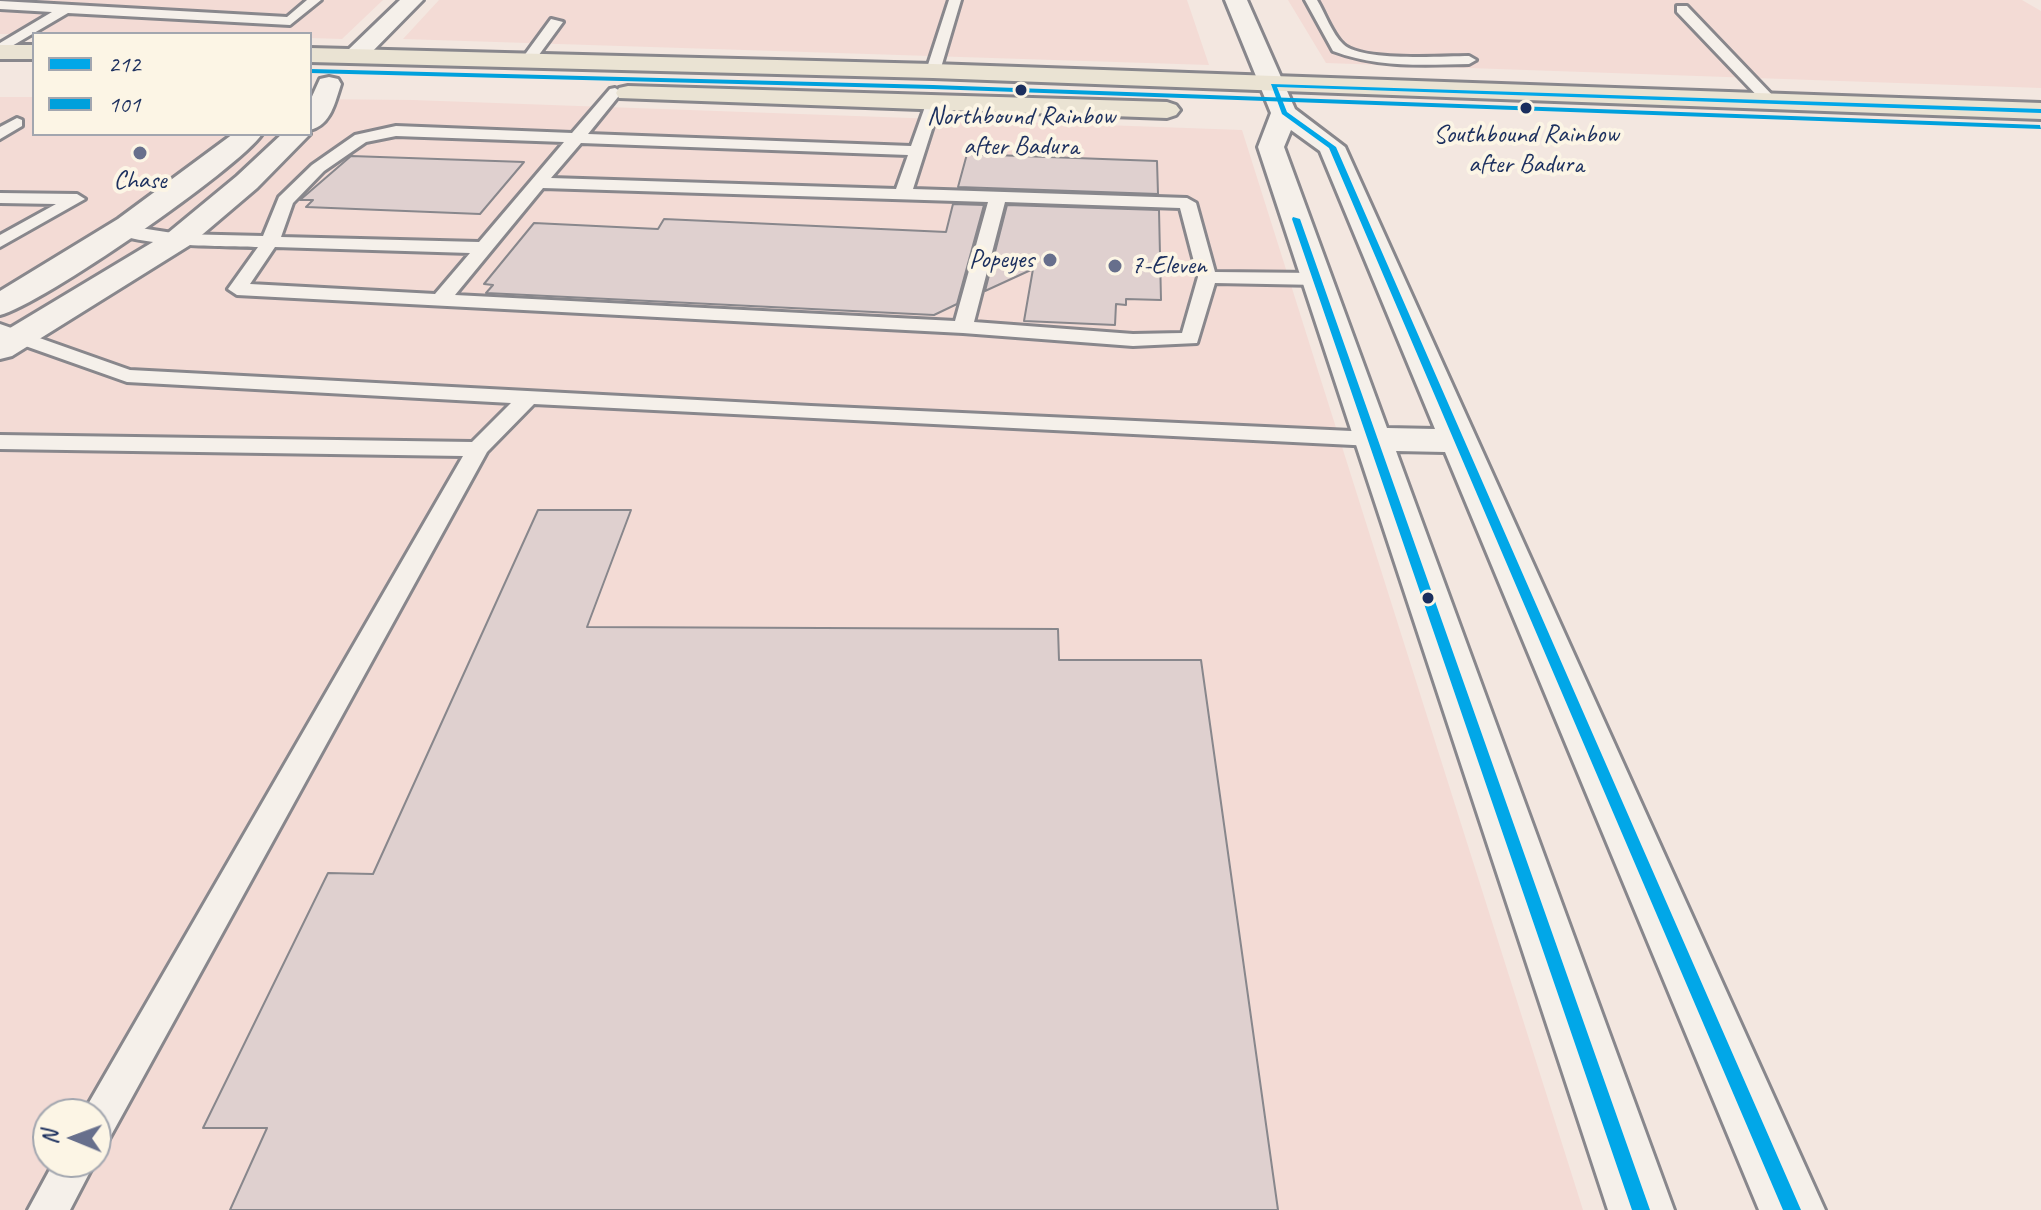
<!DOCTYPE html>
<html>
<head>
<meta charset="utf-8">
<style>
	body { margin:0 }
	#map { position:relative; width:2041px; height:1210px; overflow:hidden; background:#f3e7e0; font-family:Caveat,sans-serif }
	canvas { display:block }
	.legend { position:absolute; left:32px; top:32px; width:280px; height:104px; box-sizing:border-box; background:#fcf5e5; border:2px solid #a2a6af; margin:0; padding:10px 14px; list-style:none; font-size:24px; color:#1b2f5e }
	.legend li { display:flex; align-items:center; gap:16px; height:40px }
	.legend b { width:40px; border:2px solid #a2a6af }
	.north { position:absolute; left:32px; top:1098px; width:80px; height:80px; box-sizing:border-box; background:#fcf5e5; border:2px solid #a2a6af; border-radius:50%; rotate:271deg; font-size:22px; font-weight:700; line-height:32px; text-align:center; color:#1b2f5e }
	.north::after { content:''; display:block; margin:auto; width:28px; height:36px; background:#676f8c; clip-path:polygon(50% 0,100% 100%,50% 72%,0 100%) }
</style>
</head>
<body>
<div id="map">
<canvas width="2041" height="1210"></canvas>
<ul class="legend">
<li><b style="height:10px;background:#01a7e8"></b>212</li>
<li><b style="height:10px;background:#00a0dc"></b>101</li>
</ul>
<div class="north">N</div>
</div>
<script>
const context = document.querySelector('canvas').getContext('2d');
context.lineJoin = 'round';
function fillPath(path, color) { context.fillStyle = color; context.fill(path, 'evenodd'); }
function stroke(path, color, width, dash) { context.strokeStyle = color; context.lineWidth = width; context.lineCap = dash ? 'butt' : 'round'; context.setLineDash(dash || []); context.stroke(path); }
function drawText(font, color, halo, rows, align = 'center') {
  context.font = font + ' Caveat,sans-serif'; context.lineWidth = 8; context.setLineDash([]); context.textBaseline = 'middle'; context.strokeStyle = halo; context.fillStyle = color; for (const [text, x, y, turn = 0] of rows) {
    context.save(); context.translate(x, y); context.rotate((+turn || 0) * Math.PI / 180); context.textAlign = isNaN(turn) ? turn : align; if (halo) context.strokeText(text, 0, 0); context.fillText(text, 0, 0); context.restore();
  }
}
const built = new Path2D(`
	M 0,0 L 383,0 L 342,39 L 310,38 L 310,34 L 0,34 Z
	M 439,0 L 1187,0 L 1209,65 L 403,39 Z
	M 1288,0 L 2022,0 L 2041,11 L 2041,88 L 1326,63 Z
	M 0,97 L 34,97 L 34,134 L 310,134 L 310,99 L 413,100 L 1242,130 L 1583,1210 L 0,1210 ZM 48,1114 L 96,1114 L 96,1162 L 48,1162 Z`);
const building = new Path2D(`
	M 967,154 L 1157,161 L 1158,194 L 958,187 Z
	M 351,156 L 524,162 L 480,214 L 306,207 L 313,200 L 300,200 Z
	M 953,204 L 984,205 L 957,304 L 934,315 L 486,293 L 493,285 L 484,284 L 534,223 L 658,229 L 664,219 L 946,232 Z
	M 1007,205 L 1159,210 L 1161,300 L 1126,299 L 1126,305 L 1116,304 L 1115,325 L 1024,321 L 1033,269 L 985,291 Z
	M 538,510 L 631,510 L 587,627 L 1058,629 L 1059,660 L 1201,660 L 1278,1210 L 230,1210 L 267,1128 L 203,1128 L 328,873 L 373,874 Z`);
const lane = new Path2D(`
	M 307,0 L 321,0 L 290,25 L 68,13 L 0,53 L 0,43 L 52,12 L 0,9 L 0,1 L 287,17 Z
	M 949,0 L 961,0 L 940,71 L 933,75 L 926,71 Z
	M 1305,0 L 1317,0 C 1325,13 1332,34 1343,44 C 1361,62 1443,56 1469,56 L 1476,60 L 1469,64 C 1422,65 1378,68 1333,51 Z
	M 1677,6 L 1687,6 L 1776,99 L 1776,105 L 1766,105 L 1677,12 Z
	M 551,19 L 563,22 L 533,63 L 523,63 L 521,60 Z
	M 615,88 L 622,92 L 588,134 L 911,146 L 926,104 L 928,101 L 938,101 L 940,104 L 913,189 L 1187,198 L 1196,203 L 1215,272 L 1318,273 L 1327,279 L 1318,285 L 1215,283 L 1197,343 L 1133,346 L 963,333 L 237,295 L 228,289 L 258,247 C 230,246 130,247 112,230 L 121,225 L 179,234 L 263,236 L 279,197 L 312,165 L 355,135 L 396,126 L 572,133 L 610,89 ZM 396,136 L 564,142 L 479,242 L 281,237 L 293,203 L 324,171 L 366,142 ZM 581,143 L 908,155 L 896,189 L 551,178 ZM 543,188 L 988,202 L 955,321 L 455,295 ZM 1005,202 L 1180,208 L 1198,277 L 1182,333 L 1133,334 L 974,322 ZM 275,247 L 470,253 L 435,294 L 250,284 Z
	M 17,118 L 22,120 L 22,126 L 0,139 L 0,127 Z
	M 0,193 L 77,194 L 85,199 L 0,247 L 0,235 L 56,204 L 0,203 Z
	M 0,324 L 130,370 L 811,406 L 1373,432 L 1384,439 L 1373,446 L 534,404 L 487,452 L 109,1139 L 96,1145 L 96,1114 L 83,1113 L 463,456 L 0,449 L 0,435 L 472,442 L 511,403 L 127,382 L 0,337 Z
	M 54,1162 L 95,1162 L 70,1210 L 28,1210 Z`);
const street = new Path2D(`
	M 400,0 L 423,0 L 363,61 L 347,61 L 343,56 L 347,51 Z
	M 329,77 L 338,79 L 341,84 C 335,102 331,125 310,130 L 310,101 L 320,79 Z
	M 233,134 L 262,134 C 238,169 41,305 0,315 L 0,291 L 118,219 Z
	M 282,134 L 310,134 L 257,188 L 190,245 L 12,356 L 0,359 L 0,334 L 168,233 L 237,176 Z`);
const secondary = new Path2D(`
	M 1225,0 L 1247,0 L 1295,109 L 1345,147 L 1825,1210 L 1759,1210 L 1445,452 L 1396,451 L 1674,1210 L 1608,1210 L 1258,147 L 1271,113 ZM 1291,130 L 1320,151 L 1435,429 L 1387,428 L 1284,147 Z`);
const primary = new Path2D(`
	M 0,45 L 34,45 L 34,59 L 0,59 Z
	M 310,48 L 933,64 L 2041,103 L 2041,119 L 933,78 L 310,62 Z
	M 628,86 L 1167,102 L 1176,105 L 1180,110 L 1176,115 L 1167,118 L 619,98 L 616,93 L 619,88 Z`);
const bus1 = new Path2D(`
	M 1271,84 L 2041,109 L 2041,113 L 1277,87 L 1287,112 L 1336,147 L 1801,1210 L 1783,1210 L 1329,148 L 1282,114 Z
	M 1293,217 L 1300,219 L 1650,1210 L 1632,1210 L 1292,219 Z`);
const bus2 = new Path2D(`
	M 310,69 L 933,85 L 2040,125 L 2041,129 L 933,89 L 310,73 Z`);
const markers = [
	[1021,90,7,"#1b2f5e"],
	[1526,108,7,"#1b2f5e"],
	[140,153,8,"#676f8c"],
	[1050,260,8,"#676f8c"],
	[1115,266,8,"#676f8c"],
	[1428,598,7,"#1b2f5e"]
];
const farBusnames = [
	["Northbound Rainbow",1021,117],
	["after Badura",1021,147],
	["Southbound Rainbow",1526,135],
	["after Badura",1526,165]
];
const farPoinames = [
	["Chase",140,181],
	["Popeyes",1034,260,"right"],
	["7-Eleven",1131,266,"left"]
];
fillPath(built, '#f3dbd5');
fillPath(building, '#dfd0cf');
stroke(building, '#88878c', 2);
stroke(lane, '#88878c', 6);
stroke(street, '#88878c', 6);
stroke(secondary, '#88878c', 6);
stroke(primary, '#88878c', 6);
fillPath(lane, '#f5f0ea');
fillPath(street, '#f5f0ea');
fillPath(secondary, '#f5f0ea');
fillPath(primary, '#eae3d3');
fillPath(bus1, '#01a7e8');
fillPath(bus2, '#00a0dc');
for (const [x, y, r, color] of markers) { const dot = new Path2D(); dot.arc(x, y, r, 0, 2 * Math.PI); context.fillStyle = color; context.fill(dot); stroke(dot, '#fcf5e5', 3); }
drawText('26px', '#1b2f5e', '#fcf5e5', farBusnames);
drawText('26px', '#1b2f5e', '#fcf5e5', farPoinames);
</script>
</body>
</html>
